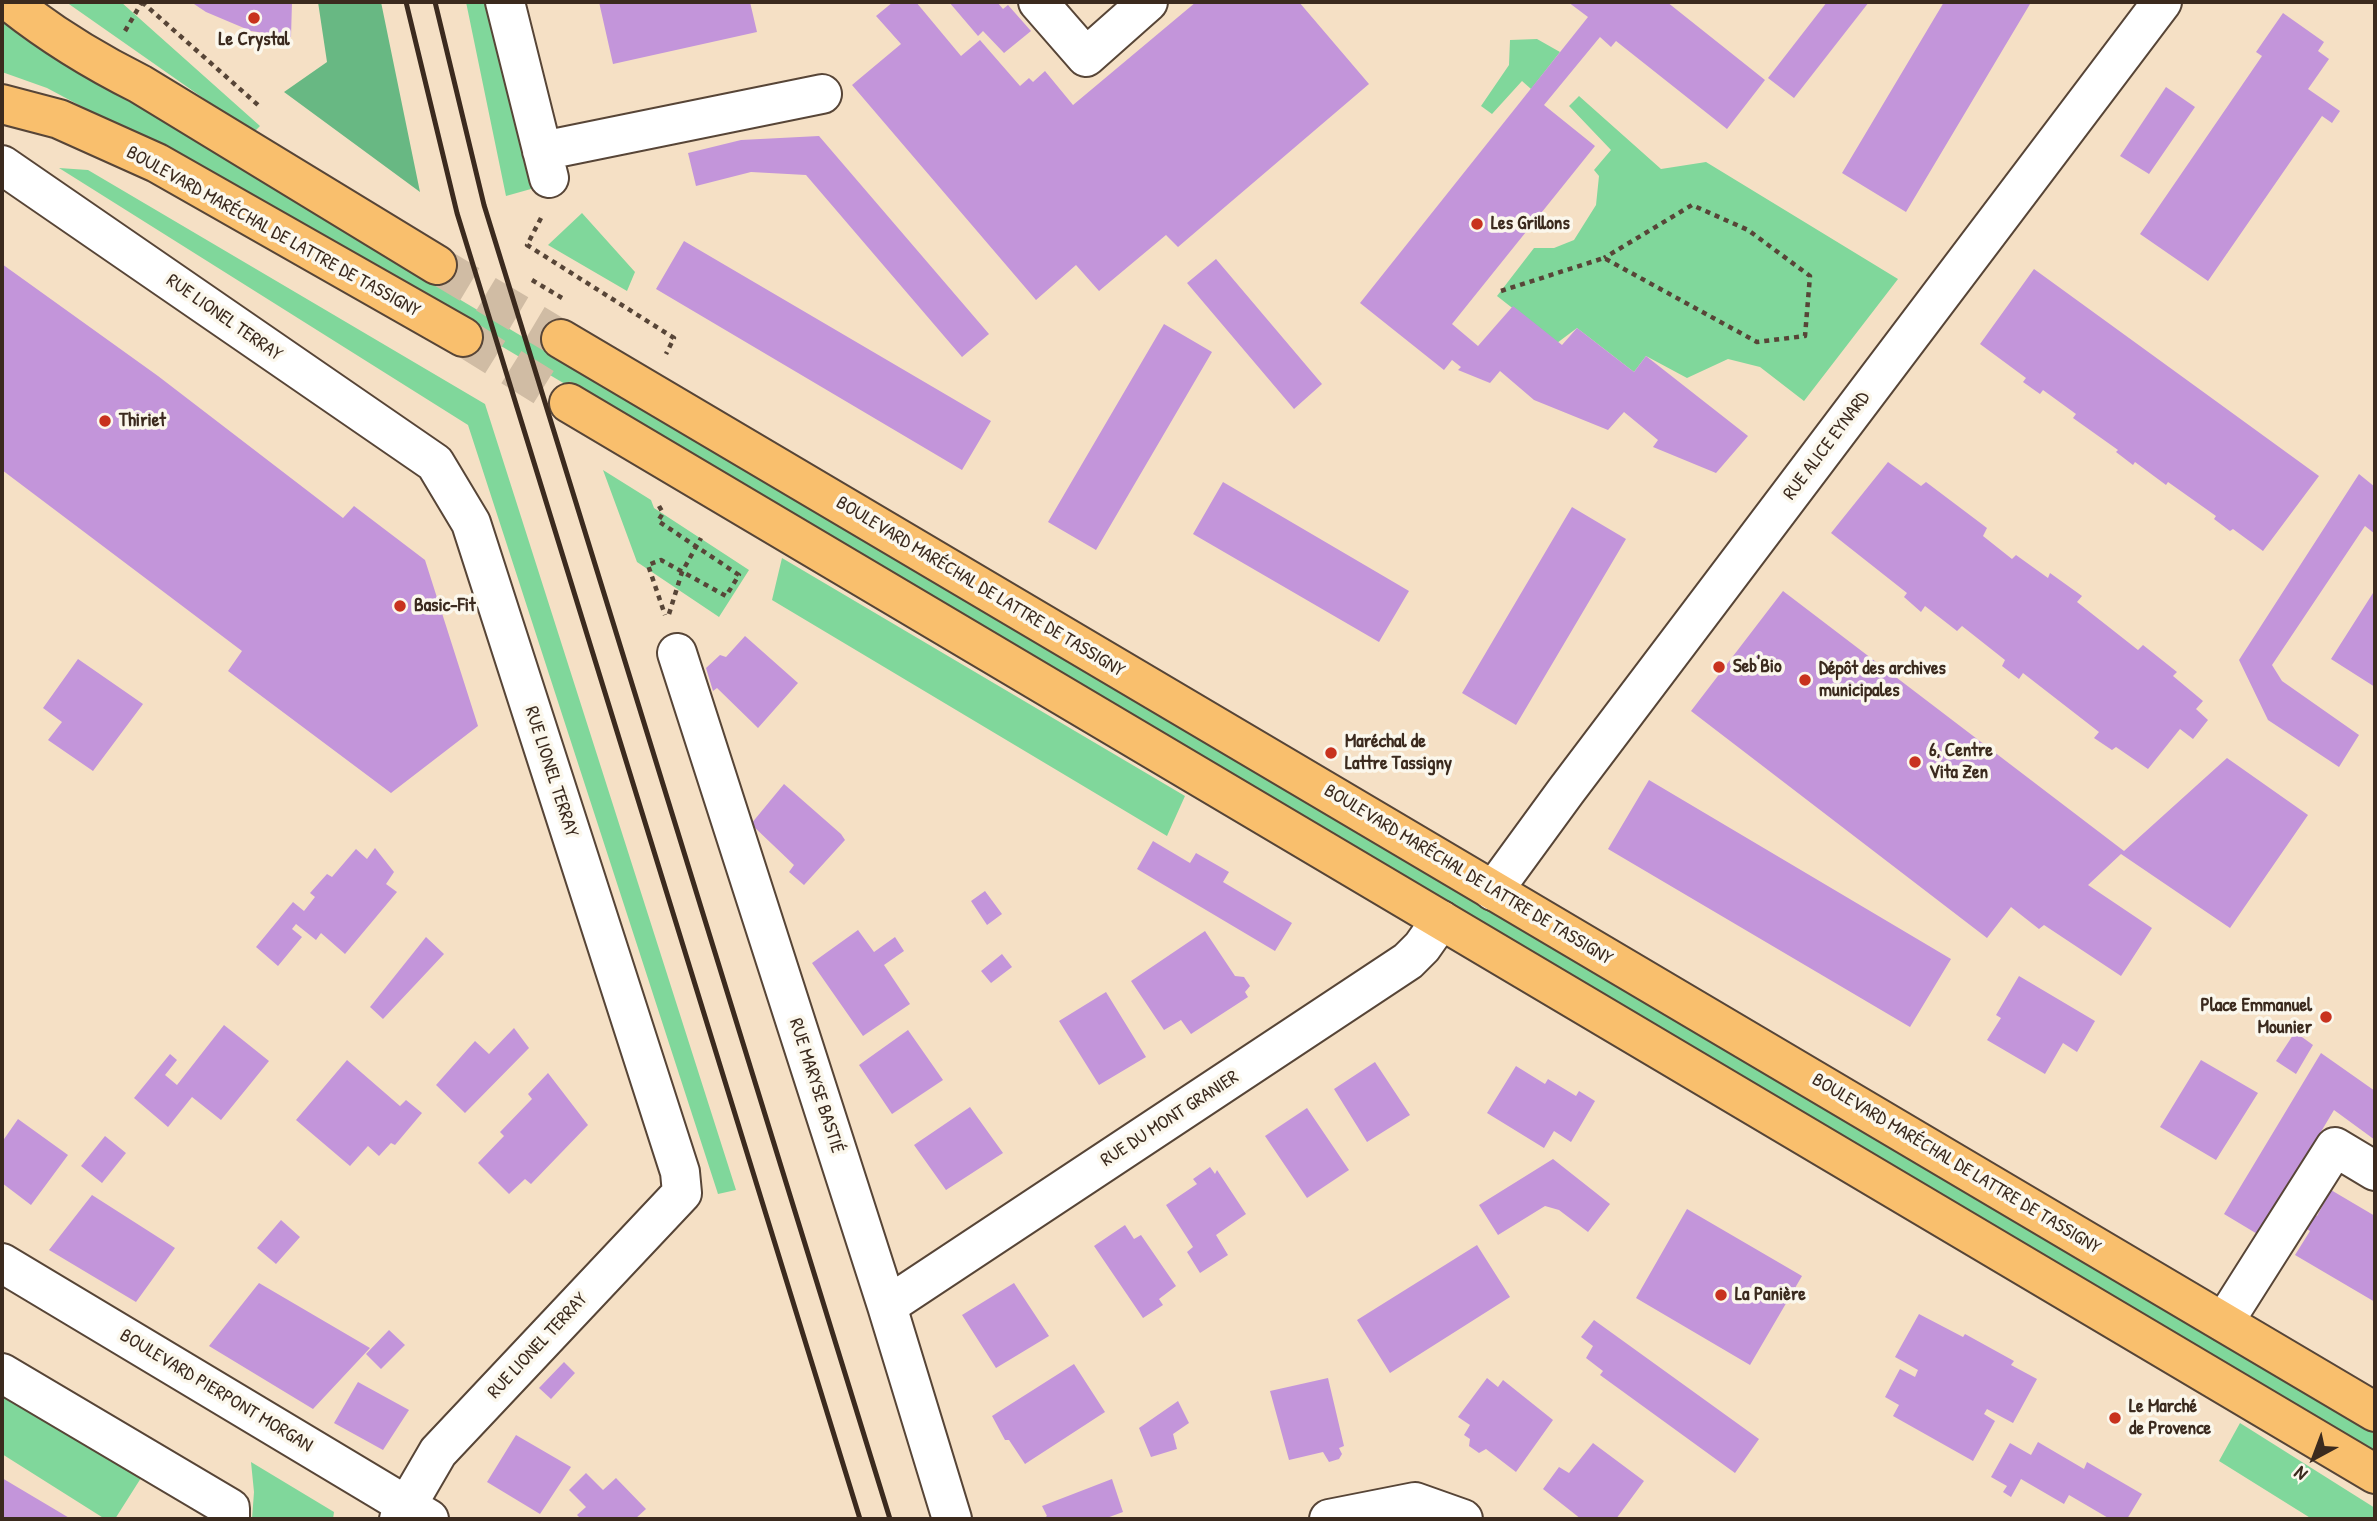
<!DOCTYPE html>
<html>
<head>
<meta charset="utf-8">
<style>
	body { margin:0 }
	#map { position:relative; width:2377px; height:1521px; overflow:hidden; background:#f5e0c5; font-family:"Patrick Hand",sans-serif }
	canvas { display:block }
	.frame { position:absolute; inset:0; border:4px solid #3b2a1e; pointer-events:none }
	.north { position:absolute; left:2279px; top:1423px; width:70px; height:70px; -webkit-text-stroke:5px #fbf7ec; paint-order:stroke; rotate:221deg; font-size:19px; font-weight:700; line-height:28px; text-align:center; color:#3b2a1e }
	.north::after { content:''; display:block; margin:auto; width:24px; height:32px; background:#3b2a1e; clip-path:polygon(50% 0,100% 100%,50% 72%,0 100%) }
</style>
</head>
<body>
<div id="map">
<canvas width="2377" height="1521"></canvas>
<div class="frame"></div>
<div class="north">N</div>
</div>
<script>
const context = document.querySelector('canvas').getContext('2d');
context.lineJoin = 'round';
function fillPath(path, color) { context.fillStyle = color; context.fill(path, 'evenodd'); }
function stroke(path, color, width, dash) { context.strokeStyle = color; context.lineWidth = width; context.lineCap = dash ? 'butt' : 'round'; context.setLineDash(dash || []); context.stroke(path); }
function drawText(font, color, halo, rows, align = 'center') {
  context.font = font + ' "Patrick Hand",sans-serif'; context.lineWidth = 7; context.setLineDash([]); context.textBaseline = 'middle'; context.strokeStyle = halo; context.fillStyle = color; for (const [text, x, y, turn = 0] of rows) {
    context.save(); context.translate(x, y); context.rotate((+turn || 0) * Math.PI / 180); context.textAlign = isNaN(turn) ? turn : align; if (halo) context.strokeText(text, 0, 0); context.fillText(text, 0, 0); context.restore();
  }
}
const green = new Path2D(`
	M 66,2 L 121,2 L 260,126 L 253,133 Z
	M 466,2 L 496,2 L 538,187 L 506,196 Z
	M 2,17 L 410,270 L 2375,1434 L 2375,1459 L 368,267 L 199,169 L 47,88 L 2,72 Z
	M 1537,39 L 1560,52 L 1531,89 L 1522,81 L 1492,114 L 1481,106 L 1509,65 L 1510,40 Z
	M 1579,96 L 1661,169 L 1706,162 L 1898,279 L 1804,401 L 1760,367 L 1728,359 L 1687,378 L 1646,356 L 1634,372 L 1577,328 L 1557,343 L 1497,296 L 1534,248 L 1554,248 L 1574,240 L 1596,205 L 1599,176 L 1594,170 L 1611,150 L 1569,106 Z
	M 59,168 L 88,170 L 485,404 L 736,1190 L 718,1194 L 468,425 Z
	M 582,213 L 635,272 L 627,291 L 548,245 Z
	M 603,470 L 651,500 L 654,508 L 749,570 L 719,617 L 637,562 Z
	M 782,558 L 1185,796 L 1167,836 L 772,600 Z
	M 2,1392 L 141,1478 L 115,1519 L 105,1519 L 2,1454 Z
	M 2240,1423 L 2375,1508 L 2375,1519 L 2312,1519 L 2219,1461 Z
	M 251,1462 L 334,1512 L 333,1519 L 252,1519 L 254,1492 Z`);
const forest = new Path2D(`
	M 318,2 L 381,2 L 420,192 L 284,92 L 327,62 Z`);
const building = new Path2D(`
	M 191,2 L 292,2 L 291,37 L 251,31 L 206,12 Z
	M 599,2 L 750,2 L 757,32 L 613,64 Z
	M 893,2 L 916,2 L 961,56 L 980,40 L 1020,86 L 1029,78 L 1033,82 L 1045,71 L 1073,105 L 1196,2 L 1299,2 L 1369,84 L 1178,247 L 1166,235 L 1099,291 L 1076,265 L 1036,300 L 852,85 L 901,44 L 876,16 Z
	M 949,2 L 997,2 L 1003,9 L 1008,5 L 1031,31 L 1004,53 L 983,31 L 978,36 Z
	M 1568,2 L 1667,2 L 1765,80 L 1727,129 L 1616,41 L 1611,47 L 1600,37 L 1544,105 L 1595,146 L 1452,324 L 1478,346 L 1513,306 L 1562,345 L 1577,328 L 1634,372 L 1646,356 L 1748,436 L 1716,473 L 1653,447 L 1658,440 L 1624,412 L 1608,430 L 1534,400 L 1500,371 L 1490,383 L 1458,370 L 1461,367 L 1452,360 L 1444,370 L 1360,303 L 1588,17 Z
	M 1827,2 L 1869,2 L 1794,98 L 1768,78 Z
	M 1944,2 L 2026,2 L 2030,4 L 1906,212 L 1842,173 Z
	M 2283,13 L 2324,42 L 2318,51 L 2329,59 L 2308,89 L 2340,111 L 2332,123 L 2322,116 L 2208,281 L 2140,234 L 2262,56 L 2256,52 Z
	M 2166,87 L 2195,107 L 2149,174 L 2120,156 Z
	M 819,136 L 989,334 L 962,357 L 806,175 L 751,172 L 696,186 L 688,153 L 741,140 Z
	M 684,241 L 991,421 L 962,470 L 656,289 Z
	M 1216,259 L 1322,384 L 1294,409 L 1187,283 Z
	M 2,264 L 158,376 L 343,518 L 354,506 L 425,560 L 478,726 L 391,793 L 228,671 L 242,651 L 2,470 Z
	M 2034,269 L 2319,476 L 2263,551 L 2233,529 L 2230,531 L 2214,519 L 2216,516 L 2168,482 L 2166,485 L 2135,462 L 2133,465 L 2116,452 L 2118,450 L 2073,418 L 2076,414 L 2043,390 L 2040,394 L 2023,382 L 2026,378 L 1980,344 Z
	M 1164,324 L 1212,352 L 1096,550 L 1048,522 Z
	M 1888,462 L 1921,486 L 1926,482 L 1987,528 L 1983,536 L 2012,559 L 2016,555 L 2048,578 L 2050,573 L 2082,596 L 2077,602 L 2138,650 L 2143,645 L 2177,672 L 2173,676 L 2203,701 L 2196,709 L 2208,720 L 2193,739 L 2180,729 L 2148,769 L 2116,747 L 2112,750 L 2094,738 L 2099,732 L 2023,673 L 2019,679 L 2002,666 L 2005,660 L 1962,626 L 1957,631 L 1925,606 L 1921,612 L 1904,597 L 1907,593 L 1831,533 Z
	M 2359,474 L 2375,487 L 2375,534 L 2365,526 L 2272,665 L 2282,681 L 2359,735 L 2339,767 L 2268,720 L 2239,660 Z
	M 1223,482 L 1409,591 L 1379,642 L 1193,534 Z
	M 1572,507 L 1626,539 L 1516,725 L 1462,693 Z
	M 1783,591 L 2124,851 L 2227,758 L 2308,815 L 2230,928 L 2121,854 L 2088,885 L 2152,928 L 2121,976 L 2044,925 L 2039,929 L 2011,907 L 1987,938 L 1691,711 Z
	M 2373,593 L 2375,595 L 2375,687 L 2331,659 Z
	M 745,636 L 798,683 L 758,728 L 717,688 L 713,691 L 706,668 L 720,655 L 726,657 Z
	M 78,659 L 143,704 L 93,771 L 48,740 L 62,722 L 43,708 Z
	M 1649,780 L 1951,959 L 1910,1027 L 1608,849 Z
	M 784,784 L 841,834 L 845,840 L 804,885 L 789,872 L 794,865 L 751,824 Z
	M 1153,841 L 1190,863 L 1196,853 L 1229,872 L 1223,882 L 1292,923 L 1275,951 L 1137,869 Z
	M 375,848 L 394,872 L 386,884 L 397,892 L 345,954 L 321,933 L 316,940 L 296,924 L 292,929 L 302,937 L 278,966 L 256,947 L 293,902 L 304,911 L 315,897 L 310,893 L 327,874 L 332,877 L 356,849 L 367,859 Z
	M 985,891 L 1002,914 L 987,925 L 971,901 Z
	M 858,930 L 874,952 L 895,937 L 904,951 L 884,965 L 910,1004 L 863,1036 L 812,963 Z
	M 1205,931 L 1235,976 L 1244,977 L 1250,986 L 1245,992 L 1248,997 L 1191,1034 L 1181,1020 L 1164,1030 L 1131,981 Z
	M 426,937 L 444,954 L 383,1019 L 370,1007 Z
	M 1002,954 L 1012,967 L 991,983 L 981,971 Z
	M 2019,976 L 2095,1021 L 2077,1052 L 2063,1043 L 2045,1074 L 1987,1040 L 2001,1018 L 1996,1015 Z
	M 1106,992 L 1146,1057 L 1099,1085 L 1059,1021 Z
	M 224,1025 L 269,1061 L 221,1120 L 192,1097 L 168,1127 L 134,1098 L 170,1054 L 177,1060 L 165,1075 L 177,1085 Z
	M 514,1028 L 529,1048 L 465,1113 L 436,1085 L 475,1041 L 489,1054 Z
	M 908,1030 L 943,1080 L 892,1114 L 859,1065 Z
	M 2295,1032 L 2313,1045 L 2296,1074 L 2276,1061 Z
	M 2321,1053 L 2375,1091 L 2375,1140 L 2334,1110 L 2259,1235 L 2224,1214 Z
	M 347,1060 L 400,1106 L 406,1100 L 422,1113 L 395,1145 L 391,1143 L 379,1156 L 368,1146 L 350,1166 L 296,1120 Z
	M 2201,1060 L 2258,1093 L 2216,1160 L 2160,1127 Z
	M 1375,1062 L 1410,1115 L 1367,1142 L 1334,1089 Z
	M 1516,1066 L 1545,1084 L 1548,1079 L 1576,1096 L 1579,1091 L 1595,1101 L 1571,1142 L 1554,1131 L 1544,1148 L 1487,1113 Z
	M 548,1073 L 588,1125 L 531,1184 L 525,1179 L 509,1194 L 478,1163 L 504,1136 L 500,1132 L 532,1099 L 528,1094 Z
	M 970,1107 L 1003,1153 L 946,1190 L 914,1145 Z
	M 1307,1108 L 1349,1170 L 1307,1198 L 1265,1136 Z
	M 18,1119 L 68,1155 L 31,1205 L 2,1183 L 2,1142 Z
	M 105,1136 L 126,1153 L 102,1183 L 81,1166 Z
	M 1553,1159 L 1610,1204 L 1588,1232 L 1559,1210 L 1545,1206 L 1498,1235 L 1479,1205 Z
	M 1210,1167 L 1215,1174 L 1217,1170 L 1246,1214 L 1216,1235 L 1228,1255 L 1200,1273 L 1187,1252 L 1193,1247 L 1166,1205 L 1197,1184 L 1193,1179 Z
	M 2331,1190 L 2375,1216 L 2375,1302 L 2295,1255 L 2310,1231 L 2302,1226 L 2311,1212 L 2317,1216 Z
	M 92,1195 L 175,1248 L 136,1302 L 49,1250 Z
	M 1687,1209 L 1802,1276 L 1750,1365 L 1636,1298 Z
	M 281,1220 L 300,1237 L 276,1264 L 257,1248 Z
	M 1125,1225 L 1134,1239 L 1141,1235 L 1176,1286 L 1159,1299 L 1163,1305 L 1143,1318 L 1094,1246 Z
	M 1477,1245 L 1510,1297 L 1390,1373 L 1357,1320 Z
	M 259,1283 L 370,1348 L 313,1409 L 209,1346 Z
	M 1014,1283 L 1049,1336 L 996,1368 L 962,1315 Z
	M 1919,1314 L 1963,1337 L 1965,1334 L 2014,1361 L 2011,1365 L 2037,1379 L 2013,1423 L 1987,1409 L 1984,1414 L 1995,1421 L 1973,1461 L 1893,1416 L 1899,1405 L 1885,1397 L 1900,1369 L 1915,1377 L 1918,1370 L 1895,1357 Z
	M 1594,1320 L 1759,1439 L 1735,1473 L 1600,1375 L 1603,1371 L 1586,1358 L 1593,1346 L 1581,1337 Z
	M 389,1330 L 405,1345 L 381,1369 L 366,1354 Z
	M 564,1362 L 575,1373 L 551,1399 L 539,1388 Z
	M 1074,1364 L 1105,1412 L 1025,1464 L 1009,1440 L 1005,1440 L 992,1416 Z
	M 1328,1378 L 1344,1446 L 1339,1448 L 1342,1454 L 1339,1459 L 1329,1462 L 1323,1452 L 1289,1460 L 1270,1391 Z
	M 1487,1378 L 1498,1387 L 1503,1380 L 1553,1420 L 1516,1472 L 1486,1449 L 1479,1453 L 1469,1446 L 1470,1439 L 1464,1435 L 1470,1425 L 1458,1417 Z
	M 358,1382 L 409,1410 L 383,1450 L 334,1423 Z
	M 1178,1401 L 1189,1423 L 1173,1434 L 1177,1449 L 1151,1457 L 1139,1428 Z
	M 516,1435 L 571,1467 L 540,1514 L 487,1482 Z
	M 2038,1442 L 2084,1469 L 2087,1462 L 2142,1494 L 2127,1519 L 2110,1519 L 2069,1495 L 2064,1504 L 2021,1479 L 2011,1497 L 2003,1492 L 2007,1486 L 1991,1477 L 2010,1443 L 2031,1455 Z
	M 1593,1443 L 1644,1481 L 1616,1519 L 1581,1519 L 1543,1489 L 1559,1467 L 1569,1473 Z
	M 586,1473 L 603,1490 L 616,1478 L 646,1509 L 635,1519 L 581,1519 L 577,1515 L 586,1507 L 569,1490 Z
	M 2,1478 L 71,1519 L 2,1519 Z
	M 1112,1479 L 1123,1512 L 1104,1519 L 1043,1519 L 1047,1516 L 1042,1506 Z`);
const majorTunnel = new Path2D(`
	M 437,265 L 561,339
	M 463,337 L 569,403`);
const path = new Path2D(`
	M 142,2 L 258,105
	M 125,31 L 142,2
	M 541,218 L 527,245 L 674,338 L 666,354
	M 532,280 L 562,298
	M 1501,291 L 1604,258 L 1757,342 L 1805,336 L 1810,276 L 1748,230 L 1692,205 L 1604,258
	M 659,506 L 663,513 L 658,521 L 739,575 L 726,596 L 661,560 L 648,565 L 665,615
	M 669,614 L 682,572 L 701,538`);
const minor = new Path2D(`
	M 505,2 L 549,178
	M 1038,2 L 1086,57 L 1148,2
	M 542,151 L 822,94
	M 2,165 L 435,463 L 471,523 L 680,1172 L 682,1193 L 438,1452 L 399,1519
	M 677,653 L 887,1306 L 952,1519
	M 1493,891 L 1566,791 L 2162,2
	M 2,1263 L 429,1519
	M 887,1306 L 1408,961 L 1422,947 L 1441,920
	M 2224,1322 L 2335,1147 L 2375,1171
	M 2,1373 L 230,1508 L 230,1519
	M 1329,1519 L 1415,1502 L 1463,1519`);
const major = new Path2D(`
	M 10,2 C 50,34 94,61 140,84 L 437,265
	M 2,104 L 59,119 L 157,163 L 463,337
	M 561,339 L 2375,1412
	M 569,403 L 2375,1474`);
const rail = new Path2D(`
	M 406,2 L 457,213 L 860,1519
	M 435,2 L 484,205 L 890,1519`);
const markers = [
	[254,18,7,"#c8321e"],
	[1477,224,7,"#c8321e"],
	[105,421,7,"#c8321e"],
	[400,606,7,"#c8321e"],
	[1719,667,7,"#c8321e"],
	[1805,680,7,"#c8321e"],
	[1331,753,7,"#c8321e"],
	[1915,762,7,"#c8321e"],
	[2326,1017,7,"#c8321e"],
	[1721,1295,7,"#c8321e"],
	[2115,1418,7,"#c8321e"]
];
const poiNames = [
	["Le Crystal",254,40,"center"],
	["Les Grillons",1491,224],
	["Thiriet",119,421],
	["Basic-Fit",414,606],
	["Seb'Bio",1733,667],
	["Dépôt des archives",1819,669],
	["municipales",1819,691],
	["Maréchal de",1345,742],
	["Lattre Tassigny",1345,764],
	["6, Centre",1929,751],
	["Vita Zen",1929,773],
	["Place Emmanuel",2312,1006,"right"],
	["Mounier",2312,1028,"right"],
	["La Panière",1735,1295],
	["Le Marché",2129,1407],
	["de Provence",2129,1429]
];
const streetNames = [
	["BOULEVARD MARÉCHAL DE LATTRE DE TASSIGNY",273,232,29],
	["RUE LIONEL TERRAY",224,318,35],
	["RUE ALICE EYNARD",1827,446,-53],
	["BOULEVARD MARÉCHAL DE LATTRE DE TASSIGNY",980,587,31],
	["RUE LIONEL TERRAY",551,772,72],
	["BOULEVARD MARÉCHAL DE LATTRE DE TASSIGNY",1468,875,31],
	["RUE MARYSE BASTIÉ",816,1086,72],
	["RUE DU MONT GRANIER",1170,1119,-33],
	["BOULEVARD MARÉCHAL DE LATTRE DE TASSIGNY",1956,1164,31],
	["RUE LIONEL TERRAY",538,1346,-47],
	["BOULEVARD PIERPONT MORGAN",216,1391,31]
];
fillPath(green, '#80d79b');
fillPath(forest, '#68b883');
fillPath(building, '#c395da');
stroke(majorTunnel, '#d0bca4', 38, [38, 19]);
stroke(minor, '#574537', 42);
stroke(major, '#574537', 42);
stroke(path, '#574537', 4.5, [5, 5]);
stroke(minor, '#fff', 38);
stroke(major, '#f9bf6d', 38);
stroke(rail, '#3b2a1e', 5);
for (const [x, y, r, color] of markers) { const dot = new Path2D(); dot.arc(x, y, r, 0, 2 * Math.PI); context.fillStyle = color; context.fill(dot); stroke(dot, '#fbf7ec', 2.5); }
drawText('bold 19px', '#3b2a1e', '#fbf7ec', poiNames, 'left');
drawText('19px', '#3b2a1e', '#fbf7ec', streetNames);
</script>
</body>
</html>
